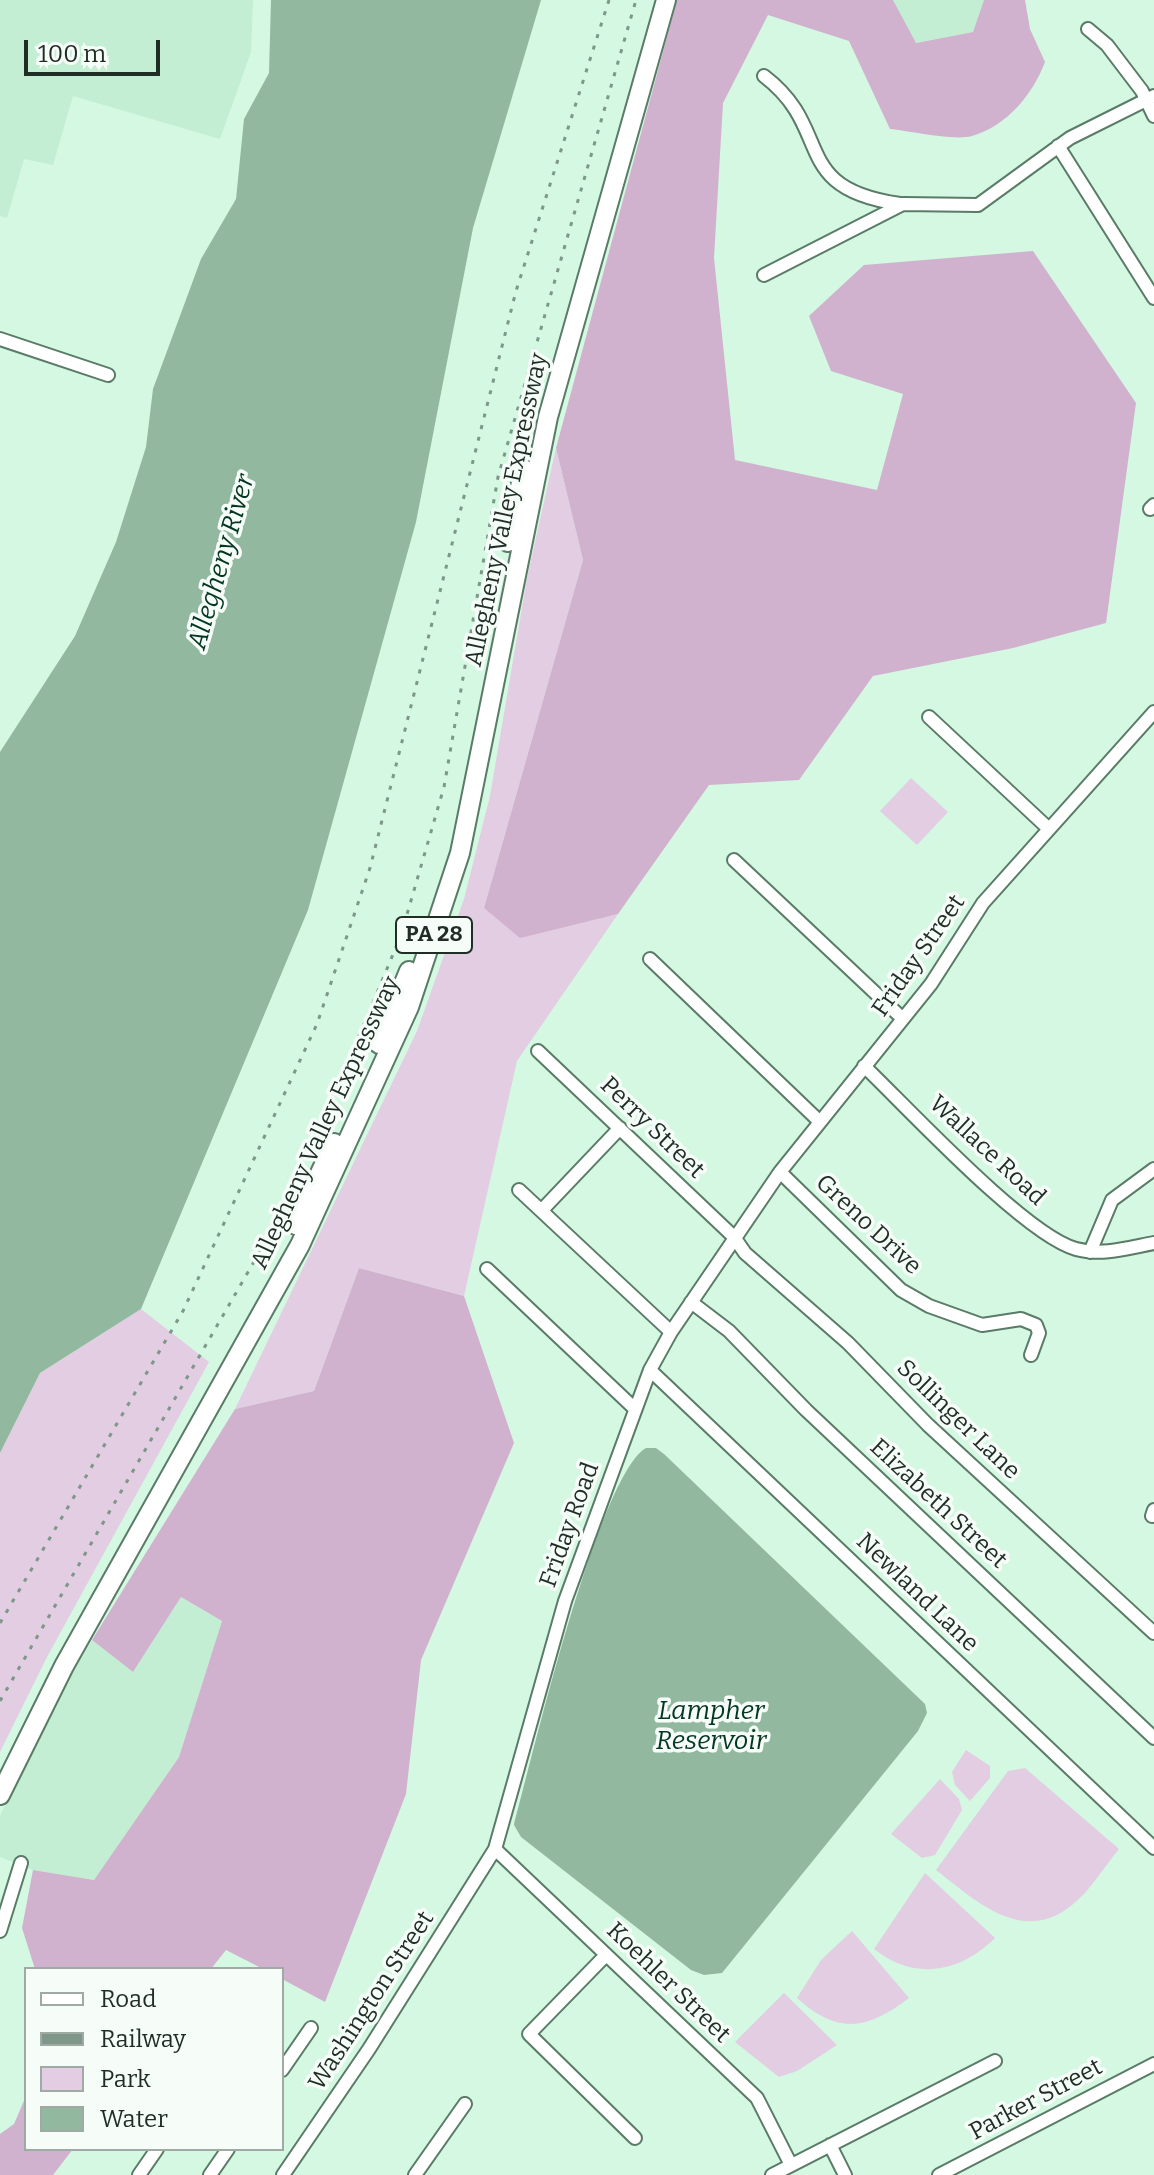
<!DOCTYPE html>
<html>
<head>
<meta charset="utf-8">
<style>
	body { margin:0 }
	#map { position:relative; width:1154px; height:2175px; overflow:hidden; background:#d4f8e1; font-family:Bitter,serif }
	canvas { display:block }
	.legend { position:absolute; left:24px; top:1967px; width:260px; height:184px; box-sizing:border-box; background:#f6fdf8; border:2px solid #a0aaa4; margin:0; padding:10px 14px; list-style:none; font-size:24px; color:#1f2d25 }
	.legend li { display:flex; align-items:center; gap:16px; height:40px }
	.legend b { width:40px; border:2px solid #a0aaa4 }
	.scale { position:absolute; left:24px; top:40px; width:136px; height:36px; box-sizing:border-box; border:4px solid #1f2d25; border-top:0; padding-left:10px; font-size:24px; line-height:28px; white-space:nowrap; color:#1f2d25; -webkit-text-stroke:6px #f6fdf8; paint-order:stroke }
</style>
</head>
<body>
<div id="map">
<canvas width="1154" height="2175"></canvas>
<ul class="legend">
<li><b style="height:10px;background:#fff"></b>Road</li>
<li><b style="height:10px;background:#7e9788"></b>Railway</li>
<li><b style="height:22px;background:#e2cde2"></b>Park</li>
<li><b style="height:22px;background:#92b8a0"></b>Water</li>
</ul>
<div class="scale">100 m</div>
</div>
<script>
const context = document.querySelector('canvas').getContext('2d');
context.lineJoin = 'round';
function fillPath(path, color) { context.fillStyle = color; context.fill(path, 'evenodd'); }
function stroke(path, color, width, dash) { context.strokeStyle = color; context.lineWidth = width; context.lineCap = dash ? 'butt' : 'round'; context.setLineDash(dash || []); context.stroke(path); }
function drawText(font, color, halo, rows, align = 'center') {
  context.font = font + ' Bitter,serif'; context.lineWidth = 7; context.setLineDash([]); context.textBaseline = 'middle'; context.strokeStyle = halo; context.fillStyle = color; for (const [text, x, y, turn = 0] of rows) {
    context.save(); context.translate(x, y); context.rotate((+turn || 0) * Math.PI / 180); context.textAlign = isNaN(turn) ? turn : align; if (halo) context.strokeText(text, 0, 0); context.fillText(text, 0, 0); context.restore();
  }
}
const built = new Path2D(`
	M 0,0 L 253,0 L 251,52 L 220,139 L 73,96 L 53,165 L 24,159 L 7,218 L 0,216 Z
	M 893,0 L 984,0 L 973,32 L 915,43 Z
	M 181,1597 L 222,1621 L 179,1757 L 94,1880 L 33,1870 L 0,1857 L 0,1816 L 46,1718 L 92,1640 L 133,1672 Z`);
const green = new Path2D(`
	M 556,448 L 583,560 L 484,908 L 520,937 L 618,914 L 517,1061 L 464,1296 L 359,1268 L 314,1391 L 235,1409 L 417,1031 L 464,899 L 490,796 L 527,578 Z
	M 911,778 L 948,812 L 917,845 L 880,811 Z
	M 141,1309 L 209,1362 L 47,1657 L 0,1752 L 0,1453 L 40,1373 Z
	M 966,1750 L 990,1766 L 990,1778 L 970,1801 L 955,1785 L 952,1772 Z
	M 1025,1768 L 1119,1849 C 1104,1867 1090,1891 1072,1905 C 1022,1946 975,1900 936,1870 L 1008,1771 Z
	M 940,1779 L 959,1799 L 962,1810 L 935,1855 L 922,1858 L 891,1834 Z
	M 925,1873 L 995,1938 C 960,1973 914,1981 874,1949 Z
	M 852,1931 L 909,1998 C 868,2029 839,2036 797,1998 L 821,1960 Z
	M 784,1993 L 837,2045 L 797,2071 L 779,2077 L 735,2042 Z`);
const forest = new Path2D(`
	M 677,0 L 893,0 L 916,43 L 973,32 L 984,0 L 1025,0 L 1030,29 L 1045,62 C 1033,94 1007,126 972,136 C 954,141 910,131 890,129 L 849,41 L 768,15 L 723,103 L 714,258 L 735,460 L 877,490 L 903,394 L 831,371 L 809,316 L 864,265 L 1033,251 L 1136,403 L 1106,623 L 1013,648 L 873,676 L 799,780 L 709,785 L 618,914 L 520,938 L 484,908 L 583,560 L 556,448 Z
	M 359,1268 L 464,1296 L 514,1443 L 421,1660 L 406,1794 L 325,2002 L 282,1979 L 282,1969 L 263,1969 L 226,1950 L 211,1969 L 35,1969 L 22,1928 L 33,1870 L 94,1880 L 179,1757 L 222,1621 L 181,1597 L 133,1672 L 92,1640 L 235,1409 L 314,1391 Z
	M 26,2096 L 26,2149 L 73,2149 L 53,2175 L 0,2175 L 0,2134 L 14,2124 Z`);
const water = new Path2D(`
	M 271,0 L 541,0 L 473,228 L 416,522 L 308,910 L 141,1309 L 40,1373 L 0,1453 L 0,752 L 75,636 L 116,542 L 146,447 L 153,389 L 201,259 L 236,199 L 244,119 L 269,73 Z
	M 646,1448 L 656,1448 L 664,1454 L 925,1704 L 927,1713 L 918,1731 L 722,1973 L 704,1975 L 691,1970 L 521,1837 L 514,1825 C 532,1759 598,1476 646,1448 Z`);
const minor = new Path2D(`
	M 1088,29 L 1107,45 L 1142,91 L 1154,116
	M 764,76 C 835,130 788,188 900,204
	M 1058,146 L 1154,298
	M 764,275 L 903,204 L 978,205 L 1070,138 L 1154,96
	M 0,339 L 108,375
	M 1150,509 L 1154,505
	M 929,717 L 1049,829
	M 734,860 L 903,1019
	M 650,959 L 819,1121
	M 538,1051 L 734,1237 L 745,1253 L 848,1343 L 928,1425 L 1154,1633
	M 864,1066 C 907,1107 1025,1235 1076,1249 C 1102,1256 1128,1248 1154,1243
	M 780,1172 L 901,1290 L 929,1306 L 982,1325 L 1021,1319 L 1036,1325 L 1039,1333 L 1031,1355
	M 519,1190 L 671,1332
	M 542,1210 L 620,1128
	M 1090,1252 L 1112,1200 L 1154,1169
	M 487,1269 L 635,1409
	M 691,1302 L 729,1331 L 806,1410 L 1154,1738
	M 650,1370 L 1154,1848
	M 1152,1516 L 1154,1510
	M 495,1849 L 757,2098 L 791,2165
	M 0,1931 L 21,1863
	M 606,1955 L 529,2034 L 635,2138
	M 282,2070 L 311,2028
	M 830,2145 L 845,2175
	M 139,2175 L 157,2149
	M 210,2175 L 228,2149
	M 283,2175 L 369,2049 L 495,1849 L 565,1601 L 650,1370 L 671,1332 L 780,1172 L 931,984 L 983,903 L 1154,712
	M 415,2175 L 465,2104
	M 772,2175 L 995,2061
	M 939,2175 L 1154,2064`);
const highway = new Path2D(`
	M 508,542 L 524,469
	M 379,1044 L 409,971
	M 296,1225 L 334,1143
	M 0,1795 L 64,1666 L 300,1245 L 409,1007 L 460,853 L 548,417 L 666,0`);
const rail = new Path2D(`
	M 0,1623 L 183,1311 L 317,1024 L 370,868 L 516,291 L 609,0
	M 0,1701 L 266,1241 L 340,1082 L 401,935 L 444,787 L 498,477 L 636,0`);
const shields = [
	[434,935,76]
];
const shieldNames = [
	["PA 28",434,935]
];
const streetNames = [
	["Allegheny Valley Expressway",507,510,-78],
	["Friday Street",919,956,-55],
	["Allegheny Valley Expressway",326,1123,-65],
	["Perry Street",652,1128,44],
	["Wallace Road",987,1151,43],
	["Greno Drive",868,1225,43],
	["Sollinger Lane",958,1420,44],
	["Elizabeth Street",938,1504,43],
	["Friday Road",570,1525,-70],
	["Newland Lane",917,1593,44],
	["Koehler Street",668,1983,44],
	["Washington Street",372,2001,-57],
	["Parker Street",1036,2100,-28]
];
const waterNames = [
	["Allegheny River",222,562,-74],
	["Lampher",711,1712],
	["Reservoir",711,1742]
];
fillPath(built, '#c3eed3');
fillPath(green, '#e2cde2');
fillPath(forest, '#d0b2cf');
fillPath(water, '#92b8a0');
stroke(minor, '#5a7b67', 16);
stroke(highway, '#5a7b67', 22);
stroke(minor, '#fff', 12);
stroke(highway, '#fff', 18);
stroke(rail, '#7e9788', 3, [4, 8]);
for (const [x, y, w] of shields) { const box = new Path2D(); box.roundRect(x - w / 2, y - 18, w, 36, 6); context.fillStyle = '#f6fdf8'; context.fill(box); stroke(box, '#1f2d25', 2); }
drawText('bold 22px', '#1f2d25', null, shieldNames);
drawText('24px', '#1f2d25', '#f6fdf8', streetNames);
drawText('italic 26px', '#043720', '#f6fdf8', waterNames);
</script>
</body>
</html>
